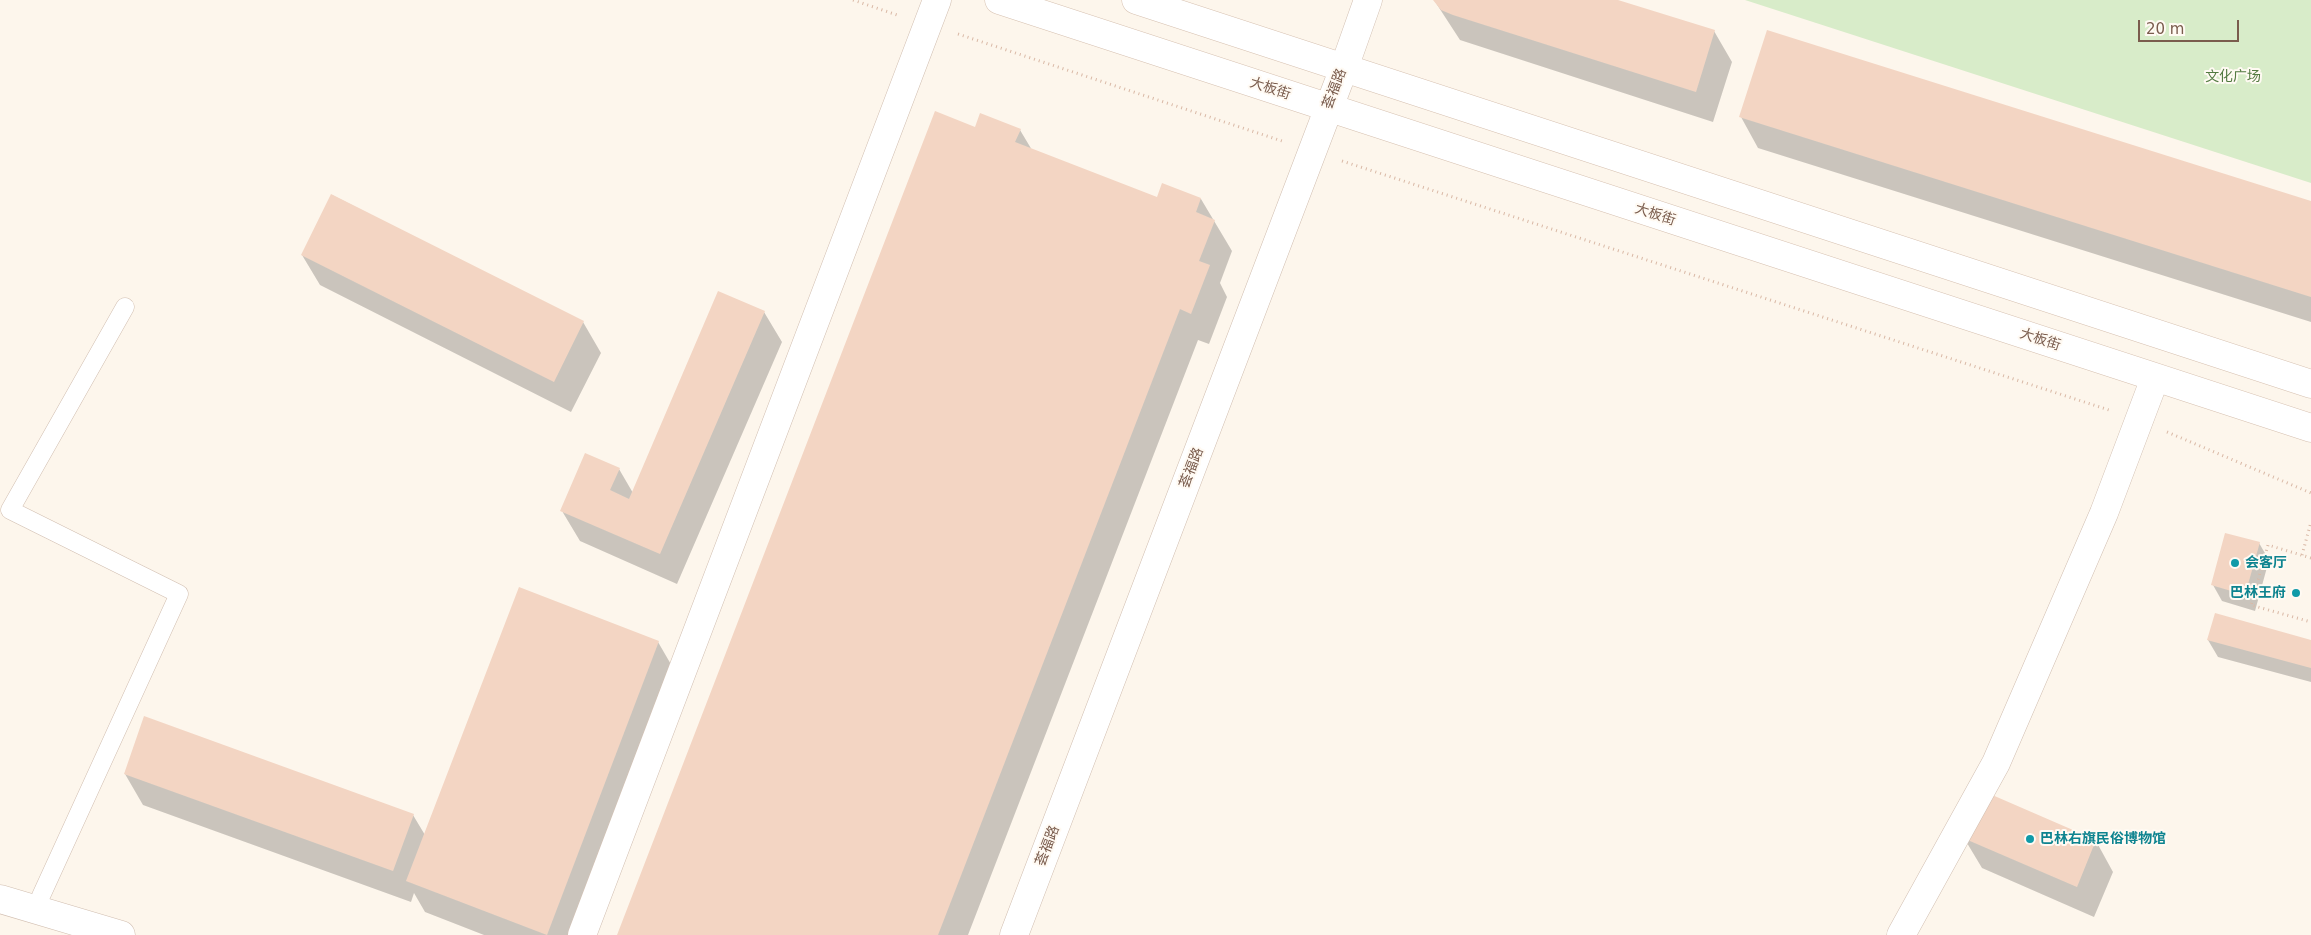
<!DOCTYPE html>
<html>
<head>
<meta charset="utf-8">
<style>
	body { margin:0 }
	#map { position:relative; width:2311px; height:935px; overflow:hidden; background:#fdf6ec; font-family:"DejaVu Sans",sans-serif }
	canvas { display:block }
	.scale { position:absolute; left:2138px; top:20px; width:101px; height:22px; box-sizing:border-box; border:2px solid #7a5c4d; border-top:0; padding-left:6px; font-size:15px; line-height:18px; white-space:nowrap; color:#7a5c4d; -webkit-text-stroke:4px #fffaf3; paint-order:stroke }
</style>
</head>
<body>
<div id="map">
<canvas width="2311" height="935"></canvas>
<div class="scale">20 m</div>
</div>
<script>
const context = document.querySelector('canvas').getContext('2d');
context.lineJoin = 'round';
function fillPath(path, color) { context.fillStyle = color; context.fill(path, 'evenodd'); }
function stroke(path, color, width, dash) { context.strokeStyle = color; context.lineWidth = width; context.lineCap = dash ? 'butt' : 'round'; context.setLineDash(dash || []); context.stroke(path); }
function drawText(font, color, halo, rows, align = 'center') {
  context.font = font + ' "DejaVu Sans","Noto Sans SC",sans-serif'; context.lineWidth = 4; context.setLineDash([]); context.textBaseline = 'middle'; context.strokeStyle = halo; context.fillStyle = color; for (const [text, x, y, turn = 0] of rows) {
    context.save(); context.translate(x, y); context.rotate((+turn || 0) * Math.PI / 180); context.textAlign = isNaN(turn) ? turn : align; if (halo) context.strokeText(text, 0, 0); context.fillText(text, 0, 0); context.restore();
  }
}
const green = new Path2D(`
	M 1745,0 L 2311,0 L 2311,183 Z`);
const shadow = new Path2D(`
	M 1434,0 L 1614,0 L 1714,31 L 1732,62 L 1713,122 L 1460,40 Z
	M 1741,117 L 2311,203 L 2311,322 L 1758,148 Z
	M 976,128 L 1020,130 L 1032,150 L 1157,199 L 1163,185 L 1201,199 L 1232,251 L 1220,283 L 1227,297 L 1209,344 L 1198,340 L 968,935 L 618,935 Z
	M 332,195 L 583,322 L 601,353 L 571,412 L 320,285 L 302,255 Z
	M 764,312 L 782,342 L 677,584 L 580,541 L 562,511 L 619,469 L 633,493 Z
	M 2259,543 L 2269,560 L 2255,611 L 2222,601 L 2213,585 Z
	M 2208,640 L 2311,641 L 2311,682 L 2218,657 Z
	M 658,642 L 676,673 L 576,935 L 484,935 L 425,912 L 414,893 L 411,902 L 143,805 L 125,774 L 413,815 L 425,835 Z
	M 1983,793 L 2096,841 L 2113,872 L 2094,917 L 1982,868 L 1964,838 Z`);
const building = new Path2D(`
	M 1433,0 L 1618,0 L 1715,30 L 1696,92 L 1453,15 L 1441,10 Z
	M 1767,30 L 2311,201 L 2311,297 L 1739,117 Z
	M 935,111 L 975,127 L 980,113 L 1021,129 L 1015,142 L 1157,197 L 1162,183 L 1201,198 L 1196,212 L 1215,220 L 1199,261 L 1210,265 L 1191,314 L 1180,309 L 938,935 L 617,935 Z
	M 331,194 L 584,321 L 554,382 L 301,255 Z
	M 718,291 L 765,311 L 660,554 L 560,511 L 585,453 L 620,468 L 610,490 L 629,499 Z
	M 2225,533 L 2260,542 L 2245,595 L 2211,585 Z
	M 519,587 L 659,641 L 547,935 L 406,881 Z
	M 2215,613 L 2311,640 L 2311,668 L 2207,640 Z
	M 144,716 L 414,814 L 393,871 L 124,774 Z
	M 1983,791 L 2096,840 L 2077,887 L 1963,838 Z`);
const path = new Path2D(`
	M 853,0 L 897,15
	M 958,34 L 1282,141
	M 1342,161 L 2109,410
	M 2167,432 L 2311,493
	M 2302,555 L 2311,522
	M 2311,558 L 2268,545 L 2251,605 L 2311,622`);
const service = new Path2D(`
	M 41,896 L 179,594 L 10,510 L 125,307`);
const minor = new Path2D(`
	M 1344,68 L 1368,0
	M 582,935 L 937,0
	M 1901,935 L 1996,763 L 2104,513 L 2155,378`);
const tertiary = new Path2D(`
	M 0,899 L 121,935
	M 1014,935 L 1344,68`);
const secondary = new Path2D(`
	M 999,0 L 2311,428
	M 1136,0 L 2311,384`);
const markers = [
	[2235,563,5,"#0f9aa8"],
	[2296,593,5,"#0f9aa8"],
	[2030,839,5,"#0f9aa8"]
];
const parkNames = [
	["文化广场",2233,77]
];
const streetNames = [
	["大板街",1270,89,18],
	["荟福路",1335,89,-69],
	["大板街",1655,215,18],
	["大板街",2040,340,18],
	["荟福路",1192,468,-69],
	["荟福路",1048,846,-69]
];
const cultureNames = [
	["会客厅",2245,563],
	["巴林王府",2286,593,"right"],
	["巴林右旗民俗博物馆",2040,839]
];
fillPath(green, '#d8ecc9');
fillPath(shadow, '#0003');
fillPath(building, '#f3d5c3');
stroke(service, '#d1beb0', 19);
stroke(minor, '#d1beb0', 29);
stroke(tertiary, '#d1beb0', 29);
stroke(secondary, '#d6c0b0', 29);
stroke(path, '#d9b8a5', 3, [1, 4]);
stroke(service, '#fff', 18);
stroke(minor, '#fff', 28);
stroke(tertiary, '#fff', 28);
stroke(secondary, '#fff', 28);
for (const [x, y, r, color] of markers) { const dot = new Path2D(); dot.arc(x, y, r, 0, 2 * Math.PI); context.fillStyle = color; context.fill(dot); stroke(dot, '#fffaf3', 2); }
drawText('14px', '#537a41', '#fffaf3', parkNames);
drawText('14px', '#7a5c4d', '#fffaf3', streetNames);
drawText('bold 14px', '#0d838f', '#fffaf3', cultureNames, 'left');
</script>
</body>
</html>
